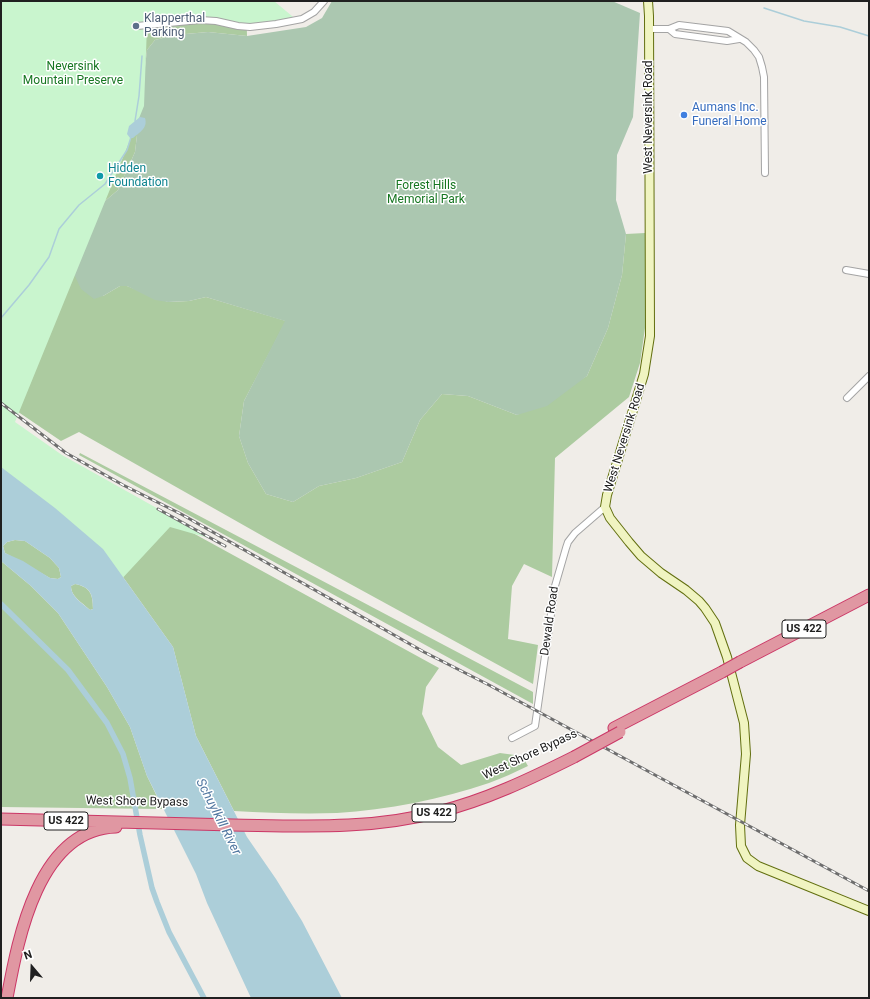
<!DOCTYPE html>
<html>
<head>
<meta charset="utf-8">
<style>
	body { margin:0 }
	#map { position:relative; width:870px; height:999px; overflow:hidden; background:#f0ede8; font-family:Roboto,sans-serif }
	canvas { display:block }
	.frame { position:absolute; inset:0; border:2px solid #202020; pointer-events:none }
	.north { position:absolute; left:12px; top:947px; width:40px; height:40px; -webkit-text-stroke:3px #fff; paint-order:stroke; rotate:341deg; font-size:11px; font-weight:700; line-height:16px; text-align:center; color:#202020 }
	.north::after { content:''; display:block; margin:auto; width:14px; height:18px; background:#202020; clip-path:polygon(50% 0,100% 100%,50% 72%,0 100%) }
</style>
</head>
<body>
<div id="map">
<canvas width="870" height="999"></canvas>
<div class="frame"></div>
<div class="north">N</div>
</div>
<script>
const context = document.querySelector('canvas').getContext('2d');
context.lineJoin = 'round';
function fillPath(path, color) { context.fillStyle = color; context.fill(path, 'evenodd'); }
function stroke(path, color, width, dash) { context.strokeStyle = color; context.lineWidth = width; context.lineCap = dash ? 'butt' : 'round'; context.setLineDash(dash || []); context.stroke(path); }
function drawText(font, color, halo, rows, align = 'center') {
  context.font = font + ' Roboto,sans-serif'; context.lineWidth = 3; context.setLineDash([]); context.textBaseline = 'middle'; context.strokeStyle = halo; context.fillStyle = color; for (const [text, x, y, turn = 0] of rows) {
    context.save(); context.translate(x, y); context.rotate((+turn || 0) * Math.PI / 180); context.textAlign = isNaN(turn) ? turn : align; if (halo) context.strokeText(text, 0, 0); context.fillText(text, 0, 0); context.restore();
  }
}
const forest = new Path2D(`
	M 1,1 L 246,1 L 247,36 L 208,32 L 175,35 L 155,40 L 147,50 L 135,152 L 118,190 L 86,217 L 103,296 L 120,286 L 127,286 L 168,302 L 189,301 L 206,297 L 286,321 L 244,401 L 239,436 L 248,463 L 266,494 L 293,502 L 319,486 L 356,478 L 402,462 L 420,420 L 442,394 L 468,396 L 517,415 L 587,376 L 608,328 L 622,275 L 626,234 L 645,233 L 645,328 L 640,363 L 629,397 L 555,458 L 552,577 L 524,564 L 512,586 L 508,639 L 538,645 L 533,684 L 268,539 L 79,432 L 61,441 L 5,403 Z
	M 80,453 L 533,692 L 533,704 L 79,455 Z
	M 64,461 L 202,538 L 439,668 L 426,687 L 422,714 L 438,747 L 461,765 L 500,753 L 522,756 L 528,766 C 515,772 503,778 489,783 C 442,799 387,810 337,813 C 303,814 268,813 234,811 L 196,736 L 173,647 L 103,549 Z
	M 15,540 L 25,541 L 50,558 L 59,568 L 61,577 L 58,579 L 50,578 L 5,553 L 3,546 L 7,542 Z
	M 1,561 L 31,586 L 58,613 L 107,687 L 130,727 L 147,776 L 163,809 L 1,807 Z
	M 75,584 C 90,587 93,594 93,609 L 90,610 C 83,603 71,597 71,586 Z`);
const cemetery = new Path2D(`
	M 332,1 L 612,1 L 640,13 L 633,117 L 617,155 L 616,200 L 626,234 L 622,275 L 608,328 L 587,376 L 547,406 L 517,415 L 468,396 L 442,394 L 420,420 L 402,462 L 356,478 L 319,486 L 293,502 L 266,494 L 248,463 L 239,436 L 244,401 L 285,321 L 206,297 L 189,301 L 168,302 L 155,300 L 127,286 L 120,286 L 103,296 L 94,299 L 81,289 L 73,272 L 86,217 L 118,190 L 135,152 L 147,50 L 155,40 L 175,35 L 208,32 L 247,36 L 306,27 L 322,18 Z`);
const park = new Path2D(`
	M 1,1 L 274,1 L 298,21 L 256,27 L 216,21 L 147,26 L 144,106 L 15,422 L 62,455 L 212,539 L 170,527 L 105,597 L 1,487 Z`);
const water = new Path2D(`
	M 140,117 L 145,118 C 148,128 140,132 133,138 L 130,138 L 127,134 L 129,126 Z
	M 1,467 L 55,508 L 103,549 L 173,647 L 196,736 L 247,837 L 276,879 L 302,921 L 342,998 L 251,998 L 207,903 L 196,874 L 147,776 L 130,727 L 107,687 L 58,613 L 31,586 L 1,561 ZM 15,540 L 25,541 L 50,558 L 59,568 L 61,577 L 58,579 L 50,578 L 23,561 L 5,553 L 3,546 L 7,542 ZM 75,584 C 90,587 93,593 93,609 L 90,610 C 82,603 71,597 71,586 Z`);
const stream = new Path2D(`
	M 764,8 L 804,21 L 840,27 L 869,36
	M 135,121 L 139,96 L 142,56
	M 1,318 L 29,285 L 49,257 L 59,229 L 79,205 L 105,184 L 127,150 L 131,137`);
const canal = new Path2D(`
	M 1,604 L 68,670 L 107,723 L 123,754 L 130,778 L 140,835 L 152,888 L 157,902 L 169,932 L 204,998`);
const street = new Path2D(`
	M 137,26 L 200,20 L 216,21 L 238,26 L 250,27 L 276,24 L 302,19 L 314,12 L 324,1
	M 649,29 L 669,29
	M 739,39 L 727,41 L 675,34 L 669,29 L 679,25 L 728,31 L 746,42 L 754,50 L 759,57 L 762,67 L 764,77 L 765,173
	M 846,270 L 869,274
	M 847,398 L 869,376
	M 512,738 L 535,726 L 555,586 L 566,548 L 568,542 L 575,533 L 605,507`);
const secondary = new Path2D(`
	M 648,1 L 649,16 L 650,336 L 644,374 L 607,495 L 605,507 L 610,518 L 629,542 L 641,556 L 661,573 L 686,590 L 699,601 L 705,608 L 715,623 L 727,657 L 744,723 L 746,754 L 740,825 L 741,846 L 747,858 L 758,866 L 869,911`);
const highway = new Path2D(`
	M 740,662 L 869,595
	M 614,728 L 722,672
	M 1,819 C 78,821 156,823 233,825 C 302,826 371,830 438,812 C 486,800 530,779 574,757
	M 7,998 C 18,939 38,829 116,827`);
const rail = new Path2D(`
	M 1,403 L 66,453 L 123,485 L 181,514 L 424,652 L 489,685 L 869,891
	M 158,509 L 225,546`);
const highwayBridge = new Path2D(`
	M 722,672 L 740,662
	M 574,757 L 620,732`);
const markers = [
	[136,26,4,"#5c6f8a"],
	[684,115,4,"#3f7fe0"],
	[100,176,4,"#0f9aa8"]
];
const shields = [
	[804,629,44],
	[434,813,44],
	[66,821,44]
];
const shieldNames = [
	["US 422",804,629],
	["US 422",434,813],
	["US 422",66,821]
];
const serviceNames = [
	["Klapperthal",144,19],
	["Parking",144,33]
];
const parkNames = [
	["Neversink",73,67],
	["Mountain Preserve",73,81],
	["Forest Hills",426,186],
	["Memorial Park",426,200]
];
const shopNames = [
	["Aumans Inc.",692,108],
	["Funeral Home",692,122]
];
const streetNames = [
	["West Neversink Road",649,117,-90],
	["West Neversink Road",625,438,-73],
	["Dewald Road",550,621,-82],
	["West Shore Bypass",530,755,-25],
	["West Shore Bypass",137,802,1]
];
const cultureNames = [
	["Hidden",108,169],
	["Foundation",108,183]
];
const waterNames = [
	["Schuylkill River",218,817,63]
];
fillPath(forest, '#accba0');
fillPath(cemetery, '#abc7b0');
fillPath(park, '#c9f5ce');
fillPath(water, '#acced9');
stroke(stream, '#acced9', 1.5);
stroke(canal, '#acced9', 5.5);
stroke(street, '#a4a4a4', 8);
stroke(secondary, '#626f0f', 10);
stroke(highway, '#cb3766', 13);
stroke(street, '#fff', 6);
stroke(secondary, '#f0f4c1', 8);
stroke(highway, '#e097a2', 11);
stroke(rail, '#6e6e6e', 3);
stroke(rail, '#fff', 1.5, [4.5]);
stroke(highwayBridge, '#cb3766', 13, []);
stroke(highwayBridge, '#e097a2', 11);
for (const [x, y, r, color] of markers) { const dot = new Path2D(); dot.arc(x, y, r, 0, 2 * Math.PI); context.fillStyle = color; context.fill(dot); stroke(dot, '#fff', 1.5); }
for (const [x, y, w] of shields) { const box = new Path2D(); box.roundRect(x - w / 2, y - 9, w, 18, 3); context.fillStyle = '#fff'; context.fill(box); stroke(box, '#202020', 1); }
drawText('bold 11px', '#202020', null, shieldNames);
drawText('12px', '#4e5e75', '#fff', serviceNames, 'left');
drawText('12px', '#167621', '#fff', parkNames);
drawText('12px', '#366cbe', '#fff', shopNames, 'left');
drawText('12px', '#202020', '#fff', streetNames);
drawText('12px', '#0d838f', '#fff', cultureNames, 'left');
drawText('italic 13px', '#5177a0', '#fff', waterNames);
</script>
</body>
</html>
